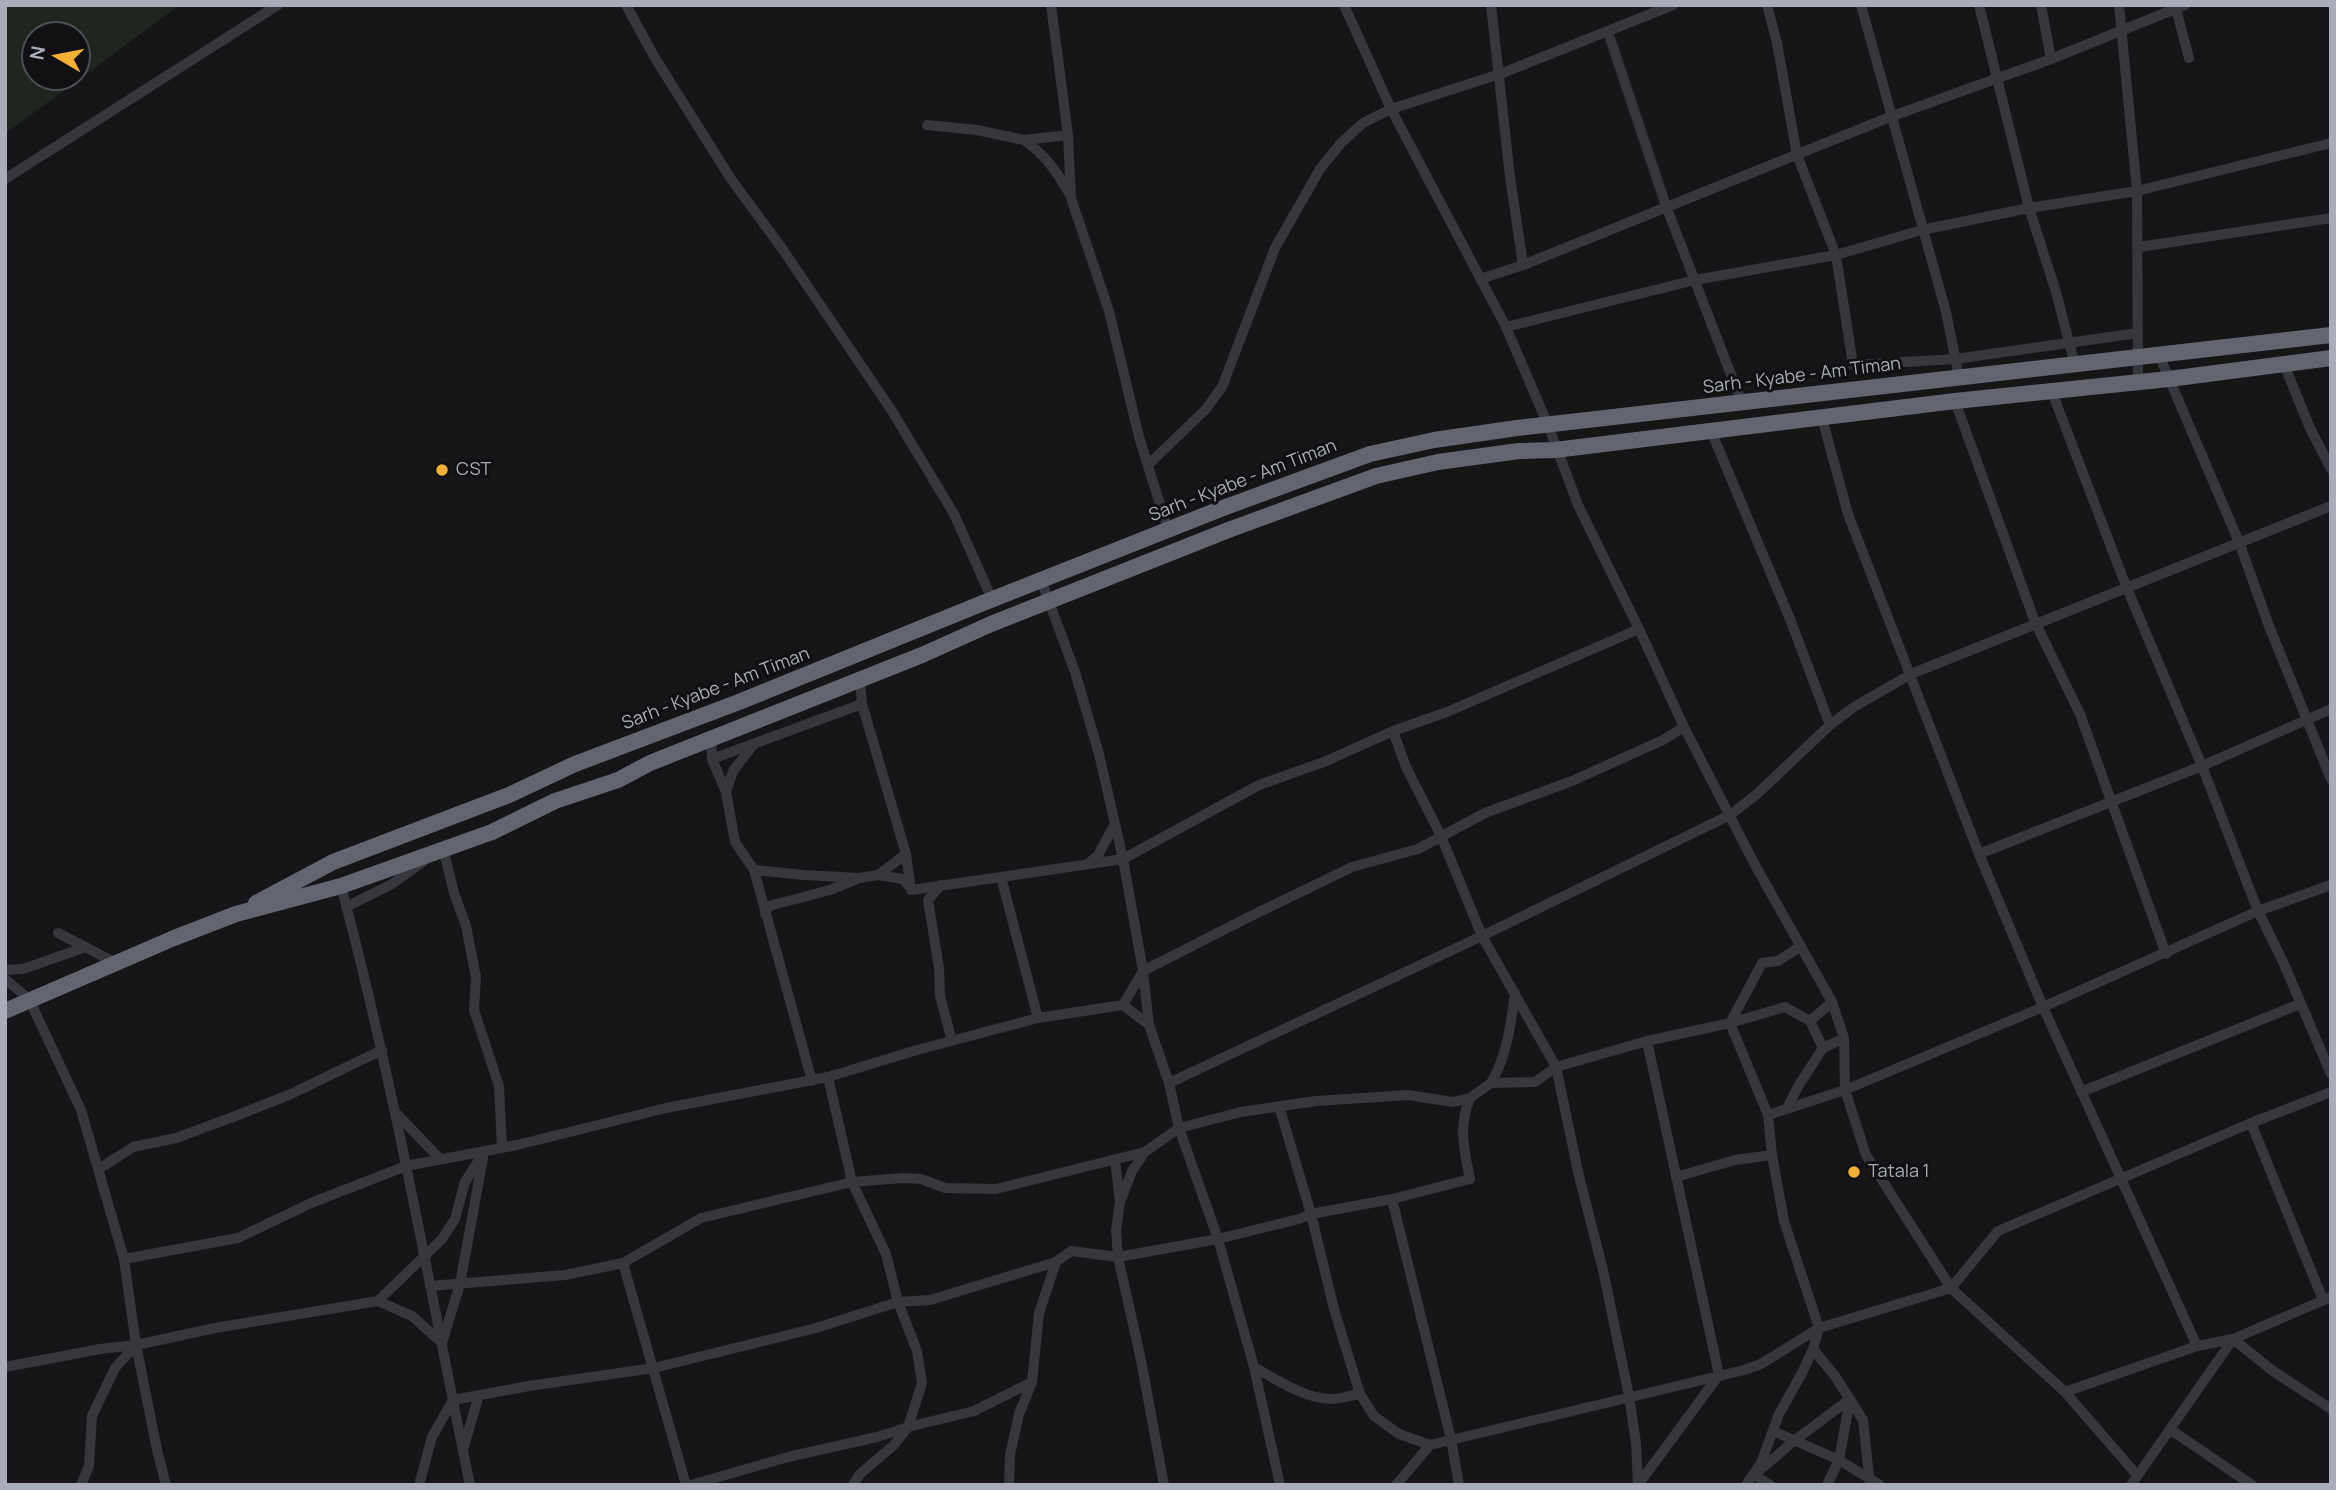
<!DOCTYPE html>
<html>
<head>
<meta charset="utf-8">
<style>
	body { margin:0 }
	#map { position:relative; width:2336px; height:1490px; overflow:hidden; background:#161618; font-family:Manrope,sans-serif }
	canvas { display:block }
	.frame { position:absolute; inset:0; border:7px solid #a8adb8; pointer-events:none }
	.north { position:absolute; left:21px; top:21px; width:70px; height:70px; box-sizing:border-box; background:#111113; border:2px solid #4d4f55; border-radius:50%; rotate:280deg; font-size:19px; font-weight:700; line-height:28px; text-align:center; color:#a8adb8 }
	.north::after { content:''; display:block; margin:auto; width:24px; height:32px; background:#f2b134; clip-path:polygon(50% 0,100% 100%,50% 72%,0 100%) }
</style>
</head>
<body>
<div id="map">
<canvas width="2336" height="1490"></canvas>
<div class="frame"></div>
<div class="north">N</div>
</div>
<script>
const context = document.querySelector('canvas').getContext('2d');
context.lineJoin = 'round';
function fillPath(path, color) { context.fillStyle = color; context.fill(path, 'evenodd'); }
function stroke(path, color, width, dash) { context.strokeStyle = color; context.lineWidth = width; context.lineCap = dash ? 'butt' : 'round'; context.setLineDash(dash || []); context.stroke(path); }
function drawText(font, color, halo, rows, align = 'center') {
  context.font = font + ' Manrope,sans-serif'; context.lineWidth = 6; context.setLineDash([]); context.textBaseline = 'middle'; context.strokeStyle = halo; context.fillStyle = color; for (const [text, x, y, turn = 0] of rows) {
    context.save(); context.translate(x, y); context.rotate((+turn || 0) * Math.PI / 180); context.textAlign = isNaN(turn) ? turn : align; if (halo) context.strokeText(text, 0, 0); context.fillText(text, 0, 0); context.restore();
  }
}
const green = new Path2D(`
	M 5,5 L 180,5 L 5,134 ZM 35,35 L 77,35 L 77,77 L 35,77 Z`);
const minor = new Path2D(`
	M 626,5 L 655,58 L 731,179 L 781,247 L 892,411 L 954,514 L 992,599
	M 1051,5 L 1068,135 L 1071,198 L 1109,311 L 1139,437 L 1168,530
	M 1344,5 L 1391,109 L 1506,327 L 1548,425 L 1578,505 L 1639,629 L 1684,727 L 1755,865 L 1832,1002 L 1844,1038 L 1845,1090 L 1866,1155 L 1951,1288 L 2065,1392 L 2137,1475
	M 1491,5 L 1510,177 L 1523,265
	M 1767,5 L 1777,43 L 1797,155 L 1836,255 L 1853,365 L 1955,359 L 2138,333
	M 1861,5 L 1946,312 L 1959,377
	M 1979,5 L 2029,208 L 2056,292 L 2075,365
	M 2041,5 L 2051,59
	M 2119,5 L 2137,191 L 2138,383
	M 2176,9 L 2189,58
	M 1608,32 L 1666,206 L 1742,403
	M 927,125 L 977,130 L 1024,140 L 1068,135
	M 1024,140 C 1046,156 1055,169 1069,193
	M 5,179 L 278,5
	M 2139,247 L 2331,218
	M 1480,279 L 1523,265 L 1890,117 L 2051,59 L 2185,5
	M 1506,327 L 1695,280 L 1836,255 L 1922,230 L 2029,208 L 2137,191 L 2331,143
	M 2159,355 L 2239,542 L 2269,626 L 2331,779
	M 2283,362 L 2310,428 L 2331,469
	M 2052,392 L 2126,586 L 2202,766 L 2258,911 L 2284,964 L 2331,1074
	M 1955,401 L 2035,622 L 2080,714 L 2166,954
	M 1822,418 L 1848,514 L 1979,854 L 2043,1007 L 2197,1346
	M 1711,431 L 1790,619 L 1830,725
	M 1148,465 L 1206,409 L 1222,387 L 1275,248 L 1320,169 L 1341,143 L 1363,123 L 1391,109 L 1500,74 L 1673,5
	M 1041,580 L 1075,672 L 1099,754 L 1123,859 L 1143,971 L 1149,1025 L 1169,1083 L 1179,1128 L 1218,1239 L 1254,1367 L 1280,1485
	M 860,680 L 862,704 L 906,854 L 911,890
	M 1393,731 L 1406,767 L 1441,836 L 1482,936 L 1556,1067 L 1579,1176 L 1603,1270 L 1629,1396 L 1636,1443 L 1638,1485
	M 711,739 L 712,759 L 726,792 L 735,842 L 754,870 L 812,1081
	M 712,759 L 862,704
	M 726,792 L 733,771 L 754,744
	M 440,850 L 443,848 L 454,893 L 466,926 L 476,977 L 474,1010 L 499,1086 L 502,1148
	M 1979,854 L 2202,766 L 2331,709
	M 1089,863 L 1098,855 L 1115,824
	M 754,870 L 804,875 L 859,878 L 878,875 L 902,879 L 910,887
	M 878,875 L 906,854
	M 941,885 L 928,900 L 939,968 L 940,996 L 952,1041
	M 341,886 C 394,1084 429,1285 470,1485
	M 911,890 L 1001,877
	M 346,907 L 392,884 L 424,861
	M 765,914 L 769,906 L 830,890 L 857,879
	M 58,933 L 116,963
	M 5,970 L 23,969 L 86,947
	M 5,979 L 29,999 L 81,1110 L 124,1259 L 136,1345 L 157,1450 L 166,1485
	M 1123,1005 L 1143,971 L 1249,917 L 1352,867 L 1418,849 L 1485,813 L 1572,781 L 1663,740 L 1684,727
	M 1038,1018 L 1001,877 L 1123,859 L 1259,785 L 1324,762 L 1393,731 L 1447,712 L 1639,629
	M 1810,1021 L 1832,1002
	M 1730,1023 L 1762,963 L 1778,961 L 1801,946
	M 828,1077 L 852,1182 L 886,1254 L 898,1302 L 917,1351 L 922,1383 L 908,1427 L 894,1445 L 860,1474 L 853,1485
	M 1169,1083 L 1482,936 L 1730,815 L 1757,794 L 1830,725 L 1854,707 L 1911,674 L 2331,506
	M 1491,1083 C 1507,1056 1511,1024 1515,993
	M 2081,1092 L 2300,1004
	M 1279,1106 L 1311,1214 L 1334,1309 L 1360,1394 L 1374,1416 L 1399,1434 L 1430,1445 L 1744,1370 L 1761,1364 L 1819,1328 L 1784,1221 L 1772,1155
	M 1787,1108 L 1799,1085 L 1823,1048 L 1844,1038
	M 396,1113 L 440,1159
	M 1768,1115 L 1845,1090 L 2043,1007 L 2258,911 L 2331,885
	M 2251,1123 L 2323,1300
	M 1115,1160 L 1120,1202 L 1116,1230 L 1118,1257 L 1141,1360 L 1164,1485
	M 99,1169 L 133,1147 L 176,1138 L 233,1117 L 291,1094 L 382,1050
	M 1676,1177 L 1735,1160 L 1772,1155 L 1768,1115 L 1730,1023
	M 1392,1199 L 1451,1439 L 1459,1485
	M 1120,1202 L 1132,1171 L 1145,1152
	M 124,1259 L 238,1238 L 311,1203 L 406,1166 L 517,1145 L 666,1108 L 828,1077 L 917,1050 L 1038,1018 L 1123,1005 L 1149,1025
	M 623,1263 L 686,1485
	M 430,1286 L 565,1275 L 623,1263 L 701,1218 L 852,1182 L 903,1178 L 921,1179 L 945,1188 L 996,1189 L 1145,1152 L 1179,1128 L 1241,1112 L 1316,1101 L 1408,1095 L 1453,1102 L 1470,1098 L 1491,1083 L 1535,1082 L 1556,1067 L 1647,1041 L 1730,1023 L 1785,1007 L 1810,1021 L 1823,1048
	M 378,1301 L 412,1316 L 442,1343 L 460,1284 L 483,1158
	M 1813,1349 L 1835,1376 L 1863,1420 L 1870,1485
	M 5,1367 L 100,1349 L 136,1345 L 215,1328 L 378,1301 L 442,1239 L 455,1219 L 465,1182 L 484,1152
	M 1254,1367 C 1277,1380 1305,1399 1332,1399 C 1341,1399 1351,1395 1360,1394
	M 2065,1392 L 2197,1346 L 2233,1339 L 2331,1297
	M 2171,1430 L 2252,1485
	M 1773,1431 L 1839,1460 L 1880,1485
	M 464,1446 L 479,1395
	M 81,1485 L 89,1466 L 92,1416 L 115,1368 L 136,1345
	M 419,1485 L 432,1437 L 453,1400 L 529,1386 L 654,1368 L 816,1328 L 898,1302 L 930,1300 L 1056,1262 L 1071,1251 L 1118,1257 L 1218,1239 L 1299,1219 L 1311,1214 L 1392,1199 L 1470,1179 C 1464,1149 1458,1127 1470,1098
	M 691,1485 L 788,1457 L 877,1437 L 908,1427 L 974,1411 L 1032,1382
	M 1009,1485 L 1010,1455 L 1019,1414 L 1032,1382 L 1039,1313 L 1056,1262
	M 1396,1485 L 1430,1445
	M 1638,1485 L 1719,1375 L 1647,1041
	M 1746,1485 L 1761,1463 L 1779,1414 L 1802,1373 L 1813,1349 L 1819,1328 L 1951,1288 L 1998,1231 L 2251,1123 L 2331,1092
	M 1770,1485 L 1754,1475 L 1794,1441 L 1850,1399
	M 1827,1485 L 1839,1460 L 1850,1399
	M 2131,1485 L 2233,1339 L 2273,1371 L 2331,1409`);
const highway = new Path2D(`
	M 256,903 L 333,862 L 509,795 L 575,764 L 739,702 L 983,603 L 1223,508 L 1370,454 L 1434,440 L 1517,428 L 2331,335
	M 5,1011 L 174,938 L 236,914 L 341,886 L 492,832 L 555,801 L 618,780 L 650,763 L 922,655 L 991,624 L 1231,529 L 1376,476 L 1438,462 L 1519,451 L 1555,450 L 1955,401 L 2169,379 L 2331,358`);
const markers = [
	[442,470,7,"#f2b134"],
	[1854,1172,7,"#f2b134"]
];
const streetNames = [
	["Sarh - Kyabe - Am Timan",1802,376,-7],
	["Sarh - Kyabe - Am Timan",1243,481,-21],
	["Sarh - Kyabe - Am Timan",716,689,-21]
];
const poiNames = [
	["CST",456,470],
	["Tatala 1",1868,1172]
];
fillPath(green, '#1e261f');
stroke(minor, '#37383d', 10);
stroke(highway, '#63666e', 16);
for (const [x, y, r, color] of markers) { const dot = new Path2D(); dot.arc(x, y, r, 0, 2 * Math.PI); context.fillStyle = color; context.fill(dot); stroke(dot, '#111113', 2.5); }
drawText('18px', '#a8adb8', '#111113', streetNames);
drawText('18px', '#a8adb8', '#111113', poiNames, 'left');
</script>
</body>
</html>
